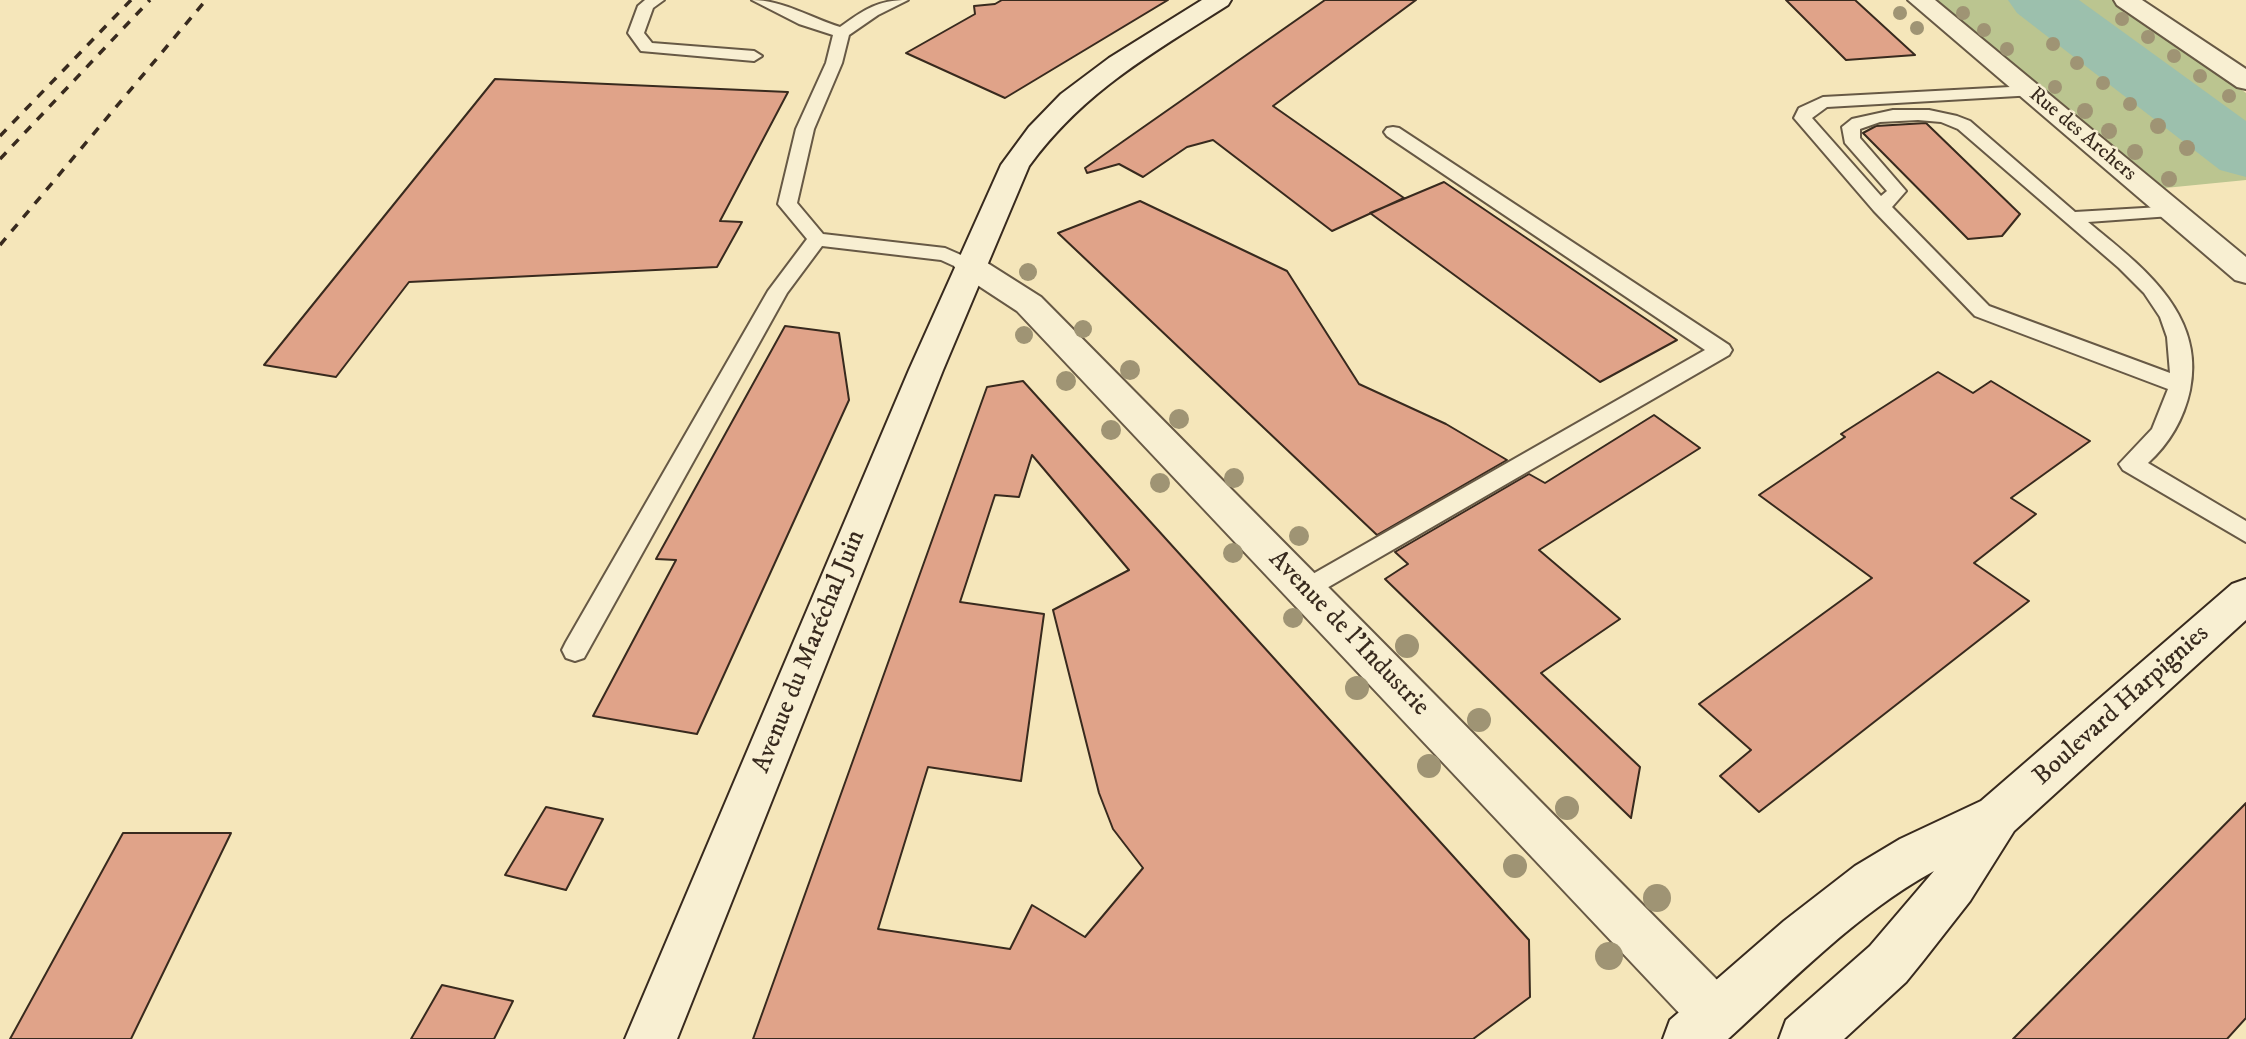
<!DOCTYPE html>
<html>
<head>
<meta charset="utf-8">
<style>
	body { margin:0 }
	canvas { display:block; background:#f5e6ba }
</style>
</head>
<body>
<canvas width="2246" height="1039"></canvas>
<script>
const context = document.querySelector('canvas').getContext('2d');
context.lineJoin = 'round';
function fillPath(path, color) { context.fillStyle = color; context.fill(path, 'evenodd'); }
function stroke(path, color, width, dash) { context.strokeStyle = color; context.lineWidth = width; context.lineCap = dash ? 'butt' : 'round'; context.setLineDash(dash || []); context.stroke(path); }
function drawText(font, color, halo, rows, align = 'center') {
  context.font = font + ' "IM FELL DW Pica",serif'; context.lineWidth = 5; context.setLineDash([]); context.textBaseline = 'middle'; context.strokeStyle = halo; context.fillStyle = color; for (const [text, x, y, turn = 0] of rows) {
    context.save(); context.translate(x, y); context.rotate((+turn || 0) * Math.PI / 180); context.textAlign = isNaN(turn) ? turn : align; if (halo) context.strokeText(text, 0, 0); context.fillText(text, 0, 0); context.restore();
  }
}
const green = new Path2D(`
	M 1937,0 L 2116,0 L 2246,93 L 2246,180 L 2165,188 Z`);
const river = new Path2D(`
	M 2008,0 L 2079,0 L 2246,121 L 2246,177 L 2220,170 L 2017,13 Z`);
const building = new Path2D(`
	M 1002,0 L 1168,0 L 1005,98 L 906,53 L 975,14 L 974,6 L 995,4 Z
	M 1325,0 L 1416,0 L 1273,106 L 1404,198 L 1332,231 L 1213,140 L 1187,147 L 1143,177 L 1119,164 L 1087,173 L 1085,168 Z
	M 1786,0 L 1855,0 L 1915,55 L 1846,60 Z
	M 495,79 L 788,92 L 720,221 L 742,222 L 717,267 L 409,282 L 336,377 L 264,365 Z
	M 1926,123 L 2020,214 L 2002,236 L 1968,239 L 1863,133 L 1876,126 Z
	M 1444,182 L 1606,292 L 1677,340 L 1600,382 L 1370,213 Z
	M 1140,201 L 1287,271 L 1359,384 L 1446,424 L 1507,460 L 1377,535 L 1058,233 Z
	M 785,326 L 839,333 L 849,400 L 697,734 L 593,716 L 676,560 L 656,559 Z
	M 1938,372 L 1973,393 L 1991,381 L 2090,441 L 2011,498 L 2036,514 L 1974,563 L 2029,601 L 1759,812 L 1720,776 L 1751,750 L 1699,704 L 1872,578 L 1759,495 L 1845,437 L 1841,434 Z
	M 1023,381 L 1529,940 L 1530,997 L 1473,1039 L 753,1039 L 987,387 ZM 1032,455 L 1129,570 L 1053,610 L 1099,793 L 1113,829 L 1143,868 L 1085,937 L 1032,905 L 1010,949 L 878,929 L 928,767 L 1021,781 L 1044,614 L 960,602 L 995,495 L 1019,497 Z
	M 1654,415 L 1700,448 L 1539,550 L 1620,619 L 1541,673 L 1640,767 L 1631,818 L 1385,579 L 1408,564 L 1395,552 L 1529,474 L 1545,483 Z
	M 2246,803 L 2246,1018 L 2227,1039 L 2013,1039 Z
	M 546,807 L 603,819 L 566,890 L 505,875 Z
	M 123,833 L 231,833 L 131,1039 L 10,1039 Z
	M 442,985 L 513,1001 L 494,1039 L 411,1039 Z`);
const service = new Path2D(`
	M 645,0 L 664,0 L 653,8 L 644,33 L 652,43 L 754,51 L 762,56 L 754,61 L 641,51 L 628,33 L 638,6 Z
	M 752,0 C 783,0 811,18 840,27 C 864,10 877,0 908,0 L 878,15 L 849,35 L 842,63 L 814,129 L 797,203 L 823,234 L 945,248 L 977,262 L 980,266 L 977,270 L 963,270 L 941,260 L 822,246 L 787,293 L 584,658 L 575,661 L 566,658 L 562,650 L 566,642 L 768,291 L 807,239 L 778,204 L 796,129 L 826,63 L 833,35 L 799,24 Z
	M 2029,86 L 2035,87 L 2038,91 L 2035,95 L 1827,107 L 1812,118 L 1881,196 L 1887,191 L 1845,143 L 1842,127 L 1852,119 L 1893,110 L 1929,110 L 1957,116 L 1970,121 L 2075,212 L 2178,206 L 2181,210 L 2178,214 L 2171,216 L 2088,222 C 2140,265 2206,313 2190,390 C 2184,418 2169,444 2148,463 L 2246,521 L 2246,542 L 2123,470 L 2119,464 L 2152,429 L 2168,389 L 1975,316 L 1874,211 L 1794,118 L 1799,108 L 1823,97 ZM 1918,120 L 1941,122 L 1958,129 L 2119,268 L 2144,293 L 2160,317 L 2167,337 L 2170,373 L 1989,306 L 1892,207 L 1906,191 L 1860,138 L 1860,129 L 1880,122 Z
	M 1393,127 L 1399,128 L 1729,345 L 1732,350 L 1729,355 L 1306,600 L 1297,597 L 1293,590 L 1297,583 L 1705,350 L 1387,136 L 1384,132 L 1387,128 Z`);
const minor = new Path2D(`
	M 1908,0 L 1935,0 L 2246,257 L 2246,283 L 2235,280 Z
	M 2114,0 L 2142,0 L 2246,69 L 2246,89 L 2237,87 L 2117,5 Z
	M 970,256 L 981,259 L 1041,297 L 1734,997 L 1742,1015 L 1734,1033 C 1720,1039 1712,1039 1698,1033 L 1017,311 L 959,273 L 954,266 L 959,259 Z`);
const secondary = new Path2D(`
	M 1202,0 L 1231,0 L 1228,5 C 1151,54 1084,91 1029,166 L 943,370 L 677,1039 L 625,1039 L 909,370 L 1001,165 L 1029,127 L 1061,94 L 1109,58 Z
	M 2246,579 L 2246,620 L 2014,831 L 1970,901 L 1923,961 L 1906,982 L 1844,1039 L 1779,1039 L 1786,1020 L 1870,946 L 1934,871 C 1856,914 1794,979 1728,1039 L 1663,1039 L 1670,1020 L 1784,921 L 1855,866 L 1900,839 L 1981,801 L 2232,584 Z`);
const rail = new Path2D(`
	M 0,136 L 131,0
	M 0,159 L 150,0
	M 0,245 L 206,0`);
const trees = [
	[1900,13,7],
	[1963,13,7],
	[2122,19,7],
	[1917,28,7],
	[1984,30,7],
	[2148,37,7],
	[2053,44,7],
	[2007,49,7],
	[2174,56,7],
	[2077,63,7],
	[2200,76,7],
	[2103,83,7],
	[2055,87,7],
	[2229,96,7],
	[2130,104,7],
	[2085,111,8],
	[2158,126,8],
	[2109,131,8],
	[2187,148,8],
	[2135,152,8],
	[2169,179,8],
	[1028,272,9],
	[1083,329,9],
	[1024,335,9],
	[1130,370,10],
	[1066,381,10],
	[1179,419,10],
	[1111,430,10],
	[1234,478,10],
	[1160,483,10],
	[1299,536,10],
	[1233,553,10],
	[1293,618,10],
	[1407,646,12],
	[1357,688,12],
	[1479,720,12],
	[1429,766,12],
	[1567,808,12],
	[1515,866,12],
	[1657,898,14],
	[1609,956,14]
];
const farStreetnames = [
	["Rue des Archers",2082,135,40]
];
const streetNames = [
	["Avenue de l'Industrie",1348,634,46],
	["Avenue du Maréchal Juin",810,652,-68],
	["Boulevard Harpignies",2122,706,-42]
];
fillPath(green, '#bbc590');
fillPath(river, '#9cc0ad');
fillPath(building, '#e0a389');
stroke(building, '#382a1e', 2);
stroke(service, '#675945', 4);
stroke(minor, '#675945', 4);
stroke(secondary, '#382a1e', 4);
fillPath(service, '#f8efd2');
fillPath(minor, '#f8efd2');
fillPath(secondary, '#f8efd2');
stroke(rail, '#382a1e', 3.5, [9, 9]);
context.fillStyle = '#9f9474';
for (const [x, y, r] of trees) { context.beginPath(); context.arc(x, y, r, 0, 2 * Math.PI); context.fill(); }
drawText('21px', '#382a1e', '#f8efd2', farStreetnames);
drawText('26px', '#382a1e', '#f8efd2', streetNames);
</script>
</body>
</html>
